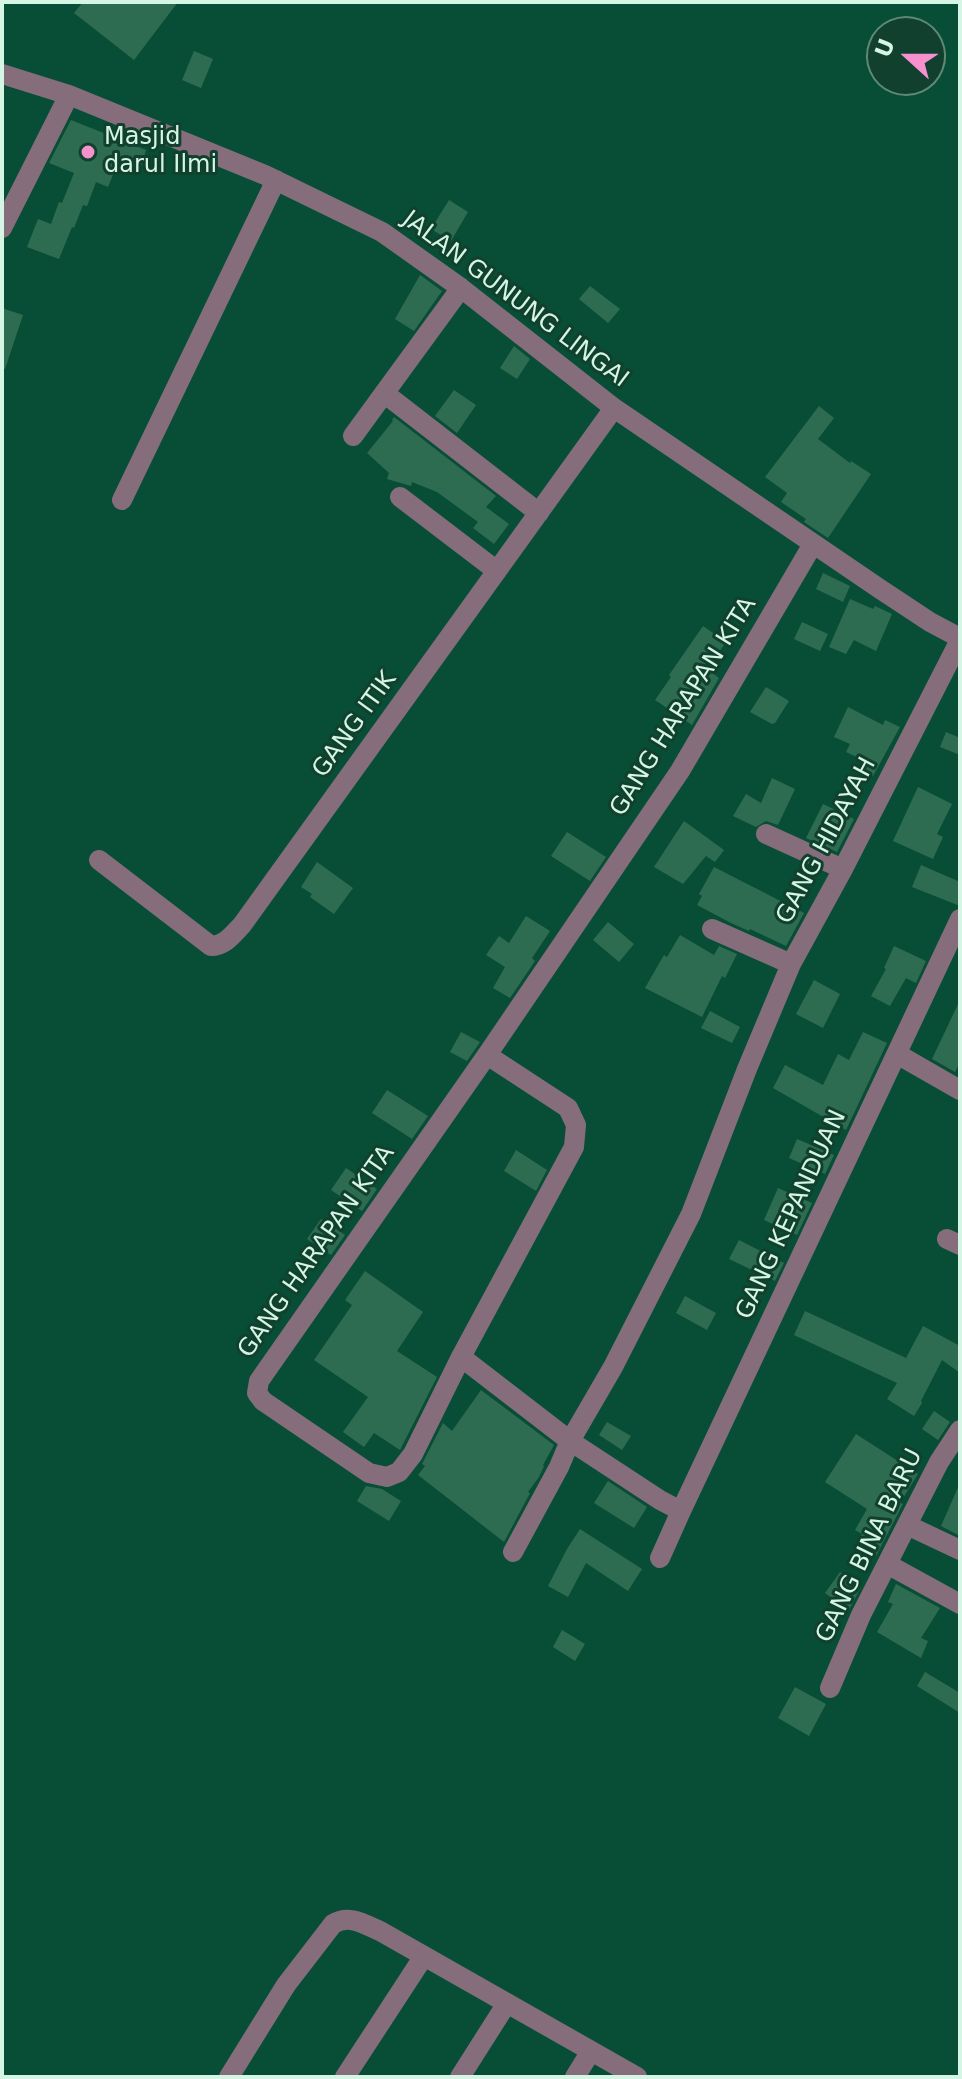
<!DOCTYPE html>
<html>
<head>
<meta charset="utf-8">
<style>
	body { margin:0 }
	#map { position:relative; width:962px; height:2079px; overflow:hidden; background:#084e36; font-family:"DejaVu Sans",sans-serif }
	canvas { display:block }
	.frame { position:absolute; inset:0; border:4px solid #d5f5e5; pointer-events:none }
	.north { position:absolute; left:866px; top:16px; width:80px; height:80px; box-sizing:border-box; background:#11412e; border:2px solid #5f8977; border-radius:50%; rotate:291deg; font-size:22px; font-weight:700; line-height:32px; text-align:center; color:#d5f5e5 }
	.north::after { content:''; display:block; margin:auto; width:28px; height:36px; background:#f690cf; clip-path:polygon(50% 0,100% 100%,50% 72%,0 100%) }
</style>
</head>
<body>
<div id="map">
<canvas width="962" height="2079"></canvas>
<div class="frame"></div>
<div class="north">U</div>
</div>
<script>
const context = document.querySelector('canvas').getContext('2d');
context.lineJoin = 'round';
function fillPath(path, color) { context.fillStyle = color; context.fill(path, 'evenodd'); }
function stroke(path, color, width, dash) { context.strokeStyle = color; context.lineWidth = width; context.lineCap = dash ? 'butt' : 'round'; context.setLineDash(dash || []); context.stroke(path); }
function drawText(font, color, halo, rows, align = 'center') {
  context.font = font + ' "DejaVu Sans",sans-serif'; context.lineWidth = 6; context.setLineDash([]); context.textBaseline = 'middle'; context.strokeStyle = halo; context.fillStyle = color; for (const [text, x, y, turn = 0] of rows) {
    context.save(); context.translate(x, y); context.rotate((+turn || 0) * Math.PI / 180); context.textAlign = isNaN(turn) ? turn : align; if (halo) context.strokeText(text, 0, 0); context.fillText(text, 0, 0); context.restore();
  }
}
const building = new Path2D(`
	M 83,2 L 178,2 L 134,60 L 74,13 Z
	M 194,51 L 213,59 L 201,88 L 182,80 Z
	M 71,120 L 146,150 L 141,167 L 119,160 L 108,187 L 96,182 L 87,206 L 83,205 L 74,228 L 72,227 L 59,259 L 27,247 L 38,219 L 51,224 L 59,202 L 62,203 L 74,173 L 49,163 Z
	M 449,200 L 468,212 L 451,241 L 431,229 Z
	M 420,275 L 442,291 L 414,331 L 395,319 Z
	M 590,286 L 620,309 L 608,323 L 579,299 Z
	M 2,308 L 23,315 L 5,369 L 2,369 Z
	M 514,346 L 530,359 L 517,379 L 500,368 Z
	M 454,390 L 476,405 L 457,433 L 435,416 Z
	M 819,406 L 834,418 L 818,439 L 850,463 L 851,461 L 871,474 L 828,538 L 804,522 L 806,519 L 781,502 L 787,493 L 765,477 Z
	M 394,417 L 496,496 L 486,507 L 509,524 L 494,544 L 473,528 L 478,522 L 437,492 L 412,482 L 411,486 L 387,479 L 389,473 L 367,453 L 393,421 L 392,420 Z
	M 823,573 L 850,586 L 843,602 L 816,589 Z
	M 850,599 L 873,609 L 875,606 L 892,614 L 876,651 L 854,640 L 846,654 L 829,647 Z
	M 802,622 L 828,634 L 820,651 L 794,639 Z
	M 703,626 L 726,642 L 707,669 L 719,678 L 692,725 L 655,700 L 671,677 L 669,675 Z
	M 766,687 L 789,701 L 775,723 L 772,724 L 750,712 Z
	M 848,707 L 883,725 L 885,720 L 900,727 L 873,776 L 858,768 L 863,760 L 846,752 L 850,744 L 834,737 Z
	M 946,732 L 960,738 L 960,755 L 940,747 Z
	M 772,778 L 795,789 L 778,825 L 766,821 L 756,827 L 733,816 L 746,794 L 761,803 Z
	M 918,787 L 952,804 L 937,834 L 943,837 L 933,859 L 893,841 Z
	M 823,804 L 854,819 L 837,852 L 806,838 Z
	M 684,821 L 724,850 L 715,862 L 706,856 L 683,884 L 654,867 Z
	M 567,832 L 606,857 L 590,881 L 551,856 Z
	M 317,862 L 353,888 L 334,914 L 310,897 L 312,894 L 301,887 Z
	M 921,865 L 960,882 L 960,906 L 912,887 Z
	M 714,867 L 804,913 L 786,946 L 750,929 L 749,931 L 731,923 L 697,905 L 702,896 L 699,894 Z
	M 526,916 L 550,931 L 532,958 L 535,961 L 510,998 L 493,988 L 505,967 L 486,955 L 499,936 L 509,943 Z
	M 608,922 L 634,944 L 619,962 L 593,940 Z
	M 680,935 L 714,955 L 719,946 L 737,954 L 725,978 L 722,976 L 702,1017 L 645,988 L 664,955 L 667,957 Z
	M 894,946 L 926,961 L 916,983 L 906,978 L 890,1006 L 871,996 L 886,969 L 884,968 Z
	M 814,980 L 840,994 L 823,1028 L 796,1014 Z
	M 960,1000 L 960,1062 L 955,1072 L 932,1059 Z
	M 710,1011 L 740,1027 L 732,1043 L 701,1028 Z
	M 461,1032 L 480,1042 L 467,1061 L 450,1052 Z
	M 863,1032 L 887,1043 L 846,1130 L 773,1088 L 785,1065 L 823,1085 L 838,1054 L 849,1060 Z
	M 387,1090 L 428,1116 L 412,1139 L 372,1113 Z
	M 797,1139 L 834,1155 L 825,1174 L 789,1158 Z
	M 516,1150 L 547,1170 L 536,1191 L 504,1171 Z
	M 346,1168 L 377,1189 L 362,1211 L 331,1190 Z
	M 778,1188 L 812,1203 L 797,1235 L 764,1220 Z
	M 321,1219 L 345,1235 L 331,1255 L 307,1239 Z
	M 739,1240 L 784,1263 L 775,1281 L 729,1259 Z
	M 365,1271 L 423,1312 L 397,1351 L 437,1377 L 400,1450 L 374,1433 L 364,1447 L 343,1432 L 368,1397 L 314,1360 L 352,1305 L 345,1300 Z
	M 685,1296 L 716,1313 L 707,1330 L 676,1313 Z
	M 805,1311 L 906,1358 L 923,1326 L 960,1346 L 960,1373 L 942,1360 L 921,1401 L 922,1403 L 914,1416 L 887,1399 L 897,1383 L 794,1335 Z
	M 481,1390 L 554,1445 L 543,1465 L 544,1466 L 539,1477 L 528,1492 L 530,1493 L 504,1542 L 418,1475 L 425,1466 L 422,1464 L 443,1423 L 452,1431 Z
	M 934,1411 L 950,1422 L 938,1440 L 922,1429 Z
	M 607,1422 L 631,1436 L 622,1450 L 599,1435 Z
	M 856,1434 L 918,1474 L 900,1503 L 903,1504 L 876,1556 L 856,1545 L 862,1534 L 855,1530 L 867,1509 L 825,1482 Z
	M 608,1481 L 647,1507 L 634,1528 L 594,1503 Z
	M 960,1483 L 960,1536 L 941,1526 Z
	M 366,1486 L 382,1489 L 401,1501 L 389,1521 L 357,1501 Z
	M 580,1529 L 642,1569 L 628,1591 L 586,1563 L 568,1597 L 548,1586 L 567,1549 Z
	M 840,1572 L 861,1587 L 849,1610 L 825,1593 Z
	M 896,1584 L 940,1608 L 921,1638 L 928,1641 L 921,1658 L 877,1632 L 893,1604 L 888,1602 Z
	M 562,1630 L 585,1644 L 575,1661 L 553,1647 Z
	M 925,1672 L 960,1693 L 960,1713 L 917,1686 Z
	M 795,1687 L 826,1704 L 809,1736 L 778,1718 Z`);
const minor = new Path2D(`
	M 2,74 L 69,95 L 265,175 L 382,232 L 461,288 L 614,408 L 880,589 L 930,622 L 960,638
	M 2,228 L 69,95
	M 384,393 L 539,513
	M 353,436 L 461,288
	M 400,497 L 497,571
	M 122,500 L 276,180
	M 766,834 L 843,869
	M 99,860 L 211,946 C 225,946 233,934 242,925 L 614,408
	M 712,929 L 791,964
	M 897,1054 L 960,1090
	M 487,1055 L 568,1108 L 576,1125 L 574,1147 L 461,1357 L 413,1454 L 399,1472 L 387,1477 L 369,1473 L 263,1401 L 257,1393 L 259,1381 L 487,1055 L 680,771 L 813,544
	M 947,1239 L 960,1245
	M 461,1357 L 570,1441 L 660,1500 L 681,1511 L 960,919
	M 907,1525 L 960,1550
	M 513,1552 L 559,1467 L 570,1441 L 613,1367 L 691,1214 L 747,1069 L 791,964 L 843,869 L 960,640
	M 660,1558 L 681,1511
	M 887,1564 L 960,1604
	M 830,1688 L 861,1615 L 939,1462 L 960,1430
	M 229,2077 L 286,1985 L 333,1924 C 349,1914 364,1924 380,1931 L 637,2077
	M 345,2077 L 424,1956
	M 460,2077 L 507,2003
	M 575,2077 L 591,2051`);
const markers = [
	[88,152,8,"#f690cf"]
];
const poiNames = [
	["Masjid",104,138],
	["darul Ilmi",104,166]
];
const streetNames = [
	["JALAN GUNUNG LINGAI",515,300,37],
	["GANG HARAPAN KITA",684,707,-58],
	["GANG ITIK",355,725,-54],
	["GANG HIDAYAH",827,841,-62],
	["GANG KEPANDUAN",792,1215,-65],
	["GANG HARAPAN KITA",317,1252,-55],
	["GANG BINA BARU",870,1546,-64]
];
fillPath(building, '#2e6c52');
stroke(minor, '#856d7b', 20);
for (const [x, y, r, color] of markers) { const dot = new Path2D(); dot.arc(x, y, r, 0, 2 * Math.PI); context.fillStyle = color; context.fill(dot); stroke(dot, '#11412e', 3); }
drawText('24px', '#d5f5e5', '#11412e', poiNames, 'left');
drawText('24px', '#d5f5e5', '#11412e', streetNames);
</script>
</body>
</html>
